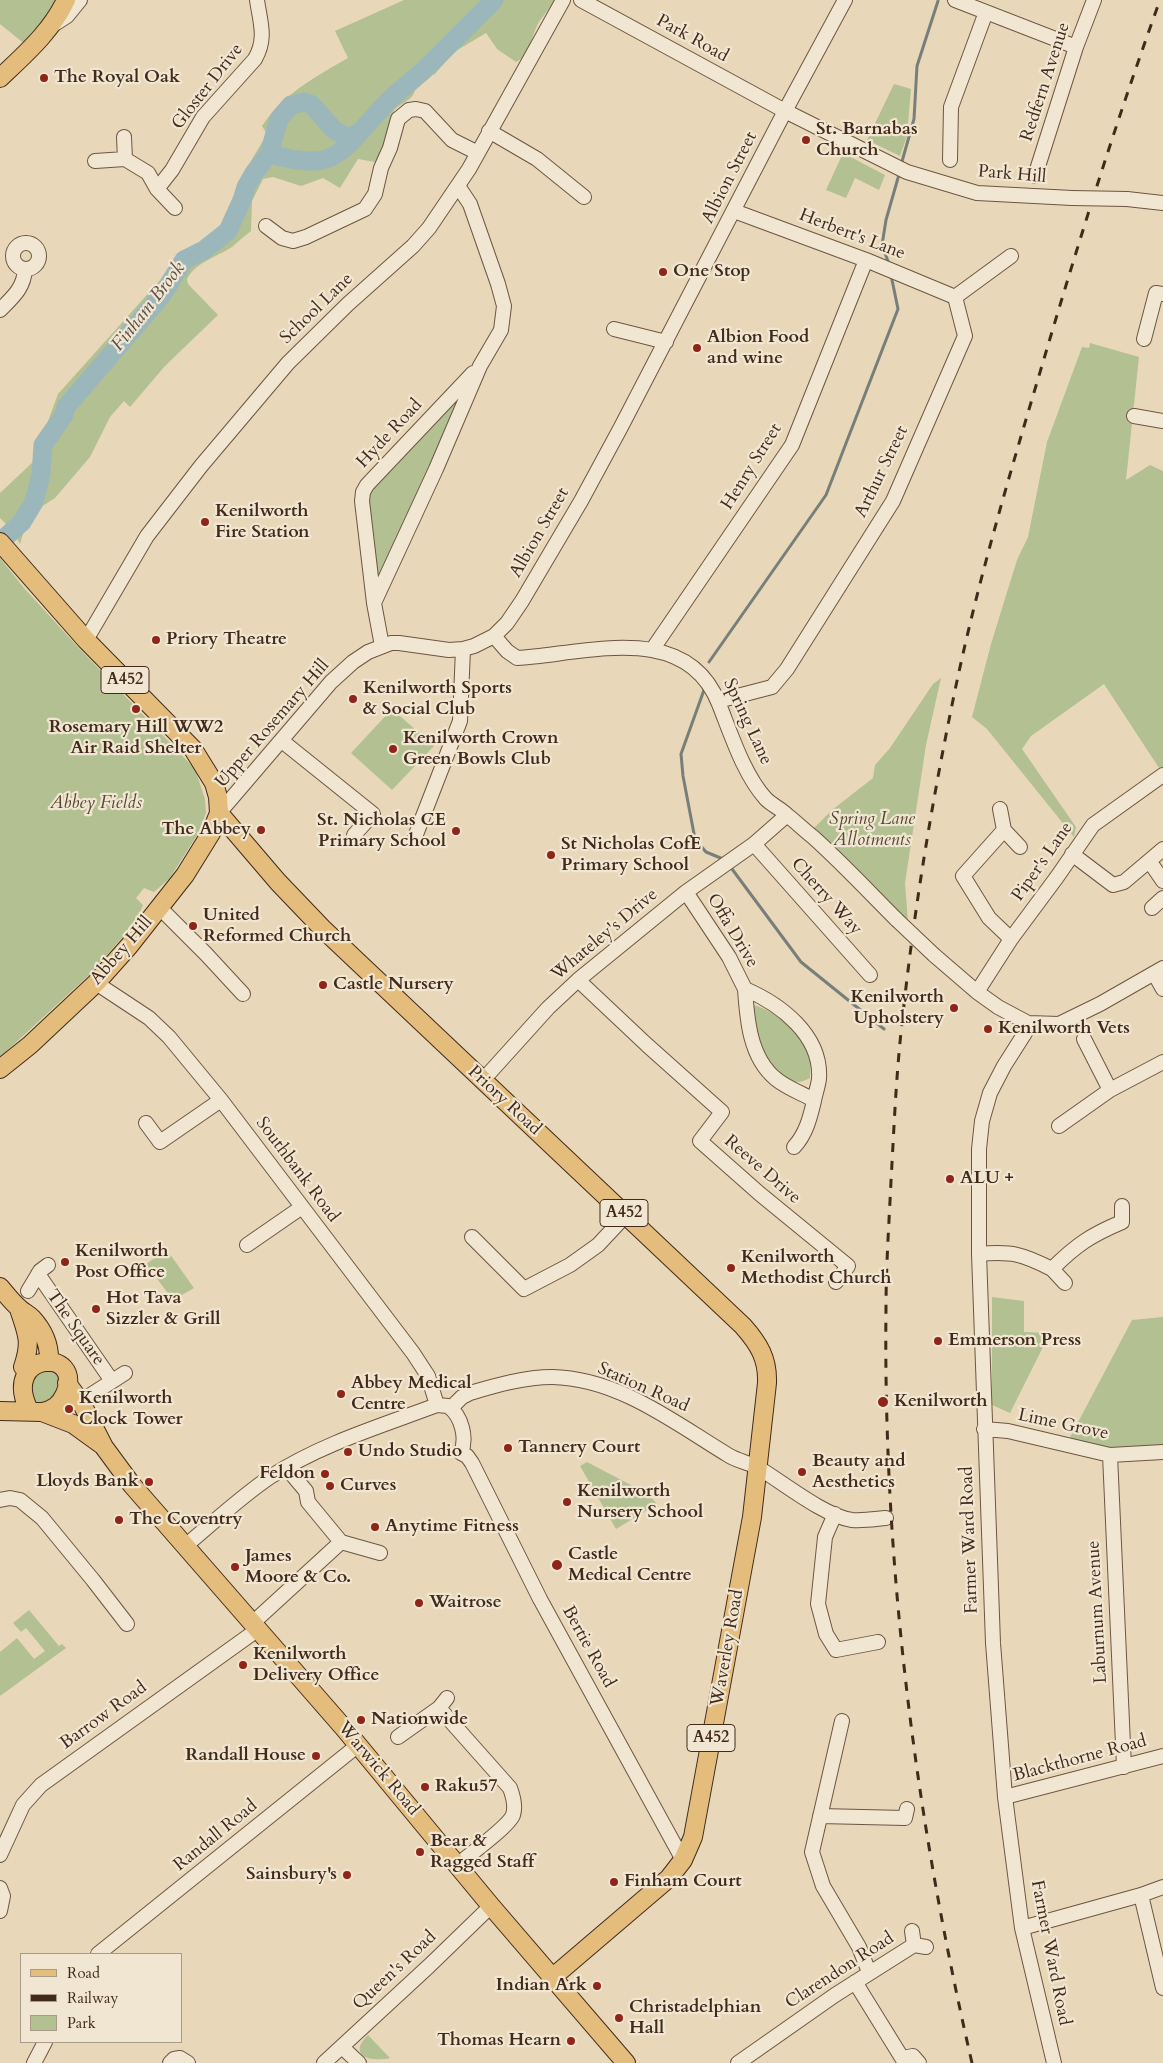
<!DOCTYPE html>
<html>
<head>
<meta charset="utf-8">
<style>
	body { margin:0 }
	#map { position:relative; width:1163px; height:2063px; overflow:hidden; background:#e8d8b9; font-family:Cardo,serif }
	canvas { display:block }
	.legend { position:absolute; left:20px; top:1953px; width:162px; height:90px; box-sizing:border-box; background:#f0e6d2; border:1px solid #aa9b89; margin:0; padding:6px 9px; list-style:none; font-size:15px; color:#422a1b }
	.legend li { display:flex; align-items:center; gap:10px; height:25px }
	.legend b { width:25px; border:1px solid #aa9b89 }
</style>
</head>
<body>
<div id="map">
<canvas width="1163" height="2063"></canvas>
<ul class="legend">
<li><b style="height:6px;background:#e4bc7c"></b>Road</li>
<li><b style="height:6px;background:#422a1b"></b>Railway</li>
<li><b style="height:14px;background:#b2c092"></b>Park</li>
</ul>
</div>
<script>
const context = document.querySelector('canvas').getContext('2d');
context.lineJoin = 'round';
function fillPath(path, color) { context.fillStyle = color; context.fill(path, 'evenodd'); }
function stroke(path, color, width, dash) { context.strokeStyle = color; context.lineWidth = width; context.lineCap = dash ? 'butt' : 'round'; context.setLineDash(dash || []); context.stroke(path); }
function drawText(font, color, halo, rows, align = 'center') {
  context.font = font + ' Cardo,serif'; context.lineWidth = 4.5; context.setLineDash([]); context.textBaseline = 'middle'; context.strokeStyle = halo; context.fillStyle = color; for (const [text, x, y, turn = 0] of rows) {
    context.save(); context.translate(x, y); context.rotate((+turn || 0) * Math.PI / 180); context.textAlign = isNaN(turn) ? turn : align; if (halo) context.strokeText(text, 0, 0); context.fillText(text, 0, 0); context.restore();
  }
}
const green = new Path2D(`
	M 0,0 L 55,0 L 47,15 L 26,45 L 0,24 Z
	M 404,0 L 555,0 C 551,7 546,12 541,19 C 531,32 532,55 516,62 L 497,49 L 486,33 L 454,52 L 434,75 L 433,74 L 415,89 C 414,100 401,103 394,110 L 384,146 L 375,162 L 358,159 L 340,188 L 323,178 L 301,186 L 273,177 L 263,179 L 252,201 L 251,231 C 244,236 238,242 232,247 C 217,257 196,262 187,279 L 188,284 L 218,315 L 165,366 L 130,407 L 124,401 L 110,417 L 90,457 L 55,498 L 38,509 L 26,524 L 20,544 L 12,530 L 0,518 L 0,493 L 33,462 L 58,394 L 170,269 L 187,253 L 226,224 L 252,159 L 267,134 L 262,126 C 283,94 315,77 348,58 L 335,31 Z
	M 894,84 L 911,89 L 907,136 L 900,156 L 867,140 Z
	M 843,153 L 885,175 L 879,190 L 855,178 L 846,198 L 826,190 Z
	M 1090,343 L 1139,357 L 1126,480 L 1150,465 L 1163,471 L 1163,774 L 1104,684 L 1031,736 L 1022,749 L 1076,827 L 1074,837 L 987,729 L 972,717 L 991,644 L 1017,560 L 1028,537 L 1047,442 L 1082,347 L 1089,348 Z
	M 464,389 L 377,587 L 366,502 L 371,490 L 396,465 Z
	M 0,558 L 24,588 L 77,646 L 195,769 L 205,799 L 206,813 L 198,834 L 169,879 L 154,892 L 144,888 L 136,898 L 143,905 L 135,923 L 89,975 L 0,1057 Z
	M 941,678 L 926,745 L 905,883 L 908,922 L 812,830 L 832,810 L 873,778 L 875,765 L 890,748 L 933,684 Z
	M 392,709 L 434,746 L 392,790 L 351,753 Z
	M 753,1005 C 777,1011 804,1033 810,1059 C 812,1065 810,1072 810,1078 C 798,1085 788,1083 778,1073 C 756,1052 755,1034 753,1005 Z
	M 167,1250 L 194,1288 L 173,1300 L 146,1264 Z
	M 992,1297 L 1024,1301 L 1024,1332 L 1050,1333 L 1010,1413 L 992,1405 Z
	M 1163,1317 L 1163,1452 L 1066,1445 L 1132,1320 Z
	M 50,1366 L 63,1379 L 56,1402 L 35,1405 L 26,1375 Z
	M 587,1462 L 648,1494 L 657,1504 L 616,1529 L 580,1466 Z
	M 29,1610 L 59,1646 L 62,1644 L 66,1648 L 0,1696 L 0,1652 L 17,1638 L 34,1659 L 45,1651 L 26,1628 L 21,1632 L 13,1623 Z
	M 368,2035 L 390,2058 C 370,2063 347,2055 368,2035 Z`);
const stream = new Path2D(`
	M 901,165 L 914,119 L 917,66 L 938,1
	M 889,264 L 882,245 L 886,220 L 900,171
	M 709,662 L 826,495 L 898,309 L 891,275
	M 704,690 L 681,754 L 683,776 L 695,839 L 706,852 L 723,859
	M 732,869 L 801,962 L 884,1029`);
const river = new Path2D(`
	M 269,154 C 310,164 331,169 360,132
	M 0,542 L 22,522 L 34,502 L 41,474 L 43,445 L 64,415 L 66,407 L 162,295 L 184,260 L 204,250 L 228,231 L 242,200 L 246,187 L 254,173 L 269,154 L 279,119 L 291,105 L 304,102 L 312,105 L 334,130 L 345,136 L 353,136 L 360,132 L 390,99 L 423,71 L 494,0`);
const minor = new Path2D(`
	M 581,0 L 785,111 L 907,172 L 977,193 L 1072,198
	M 955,0 L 1076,47
	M 53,25 L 67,16 L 80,0
	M 489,131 L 537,159 L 584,197
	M 124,137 L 125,159
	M 950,160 L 951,107 L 986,12
	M 95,161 L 125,159 L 148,173 L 157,189 L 175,208
	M 1035,176 L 1076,47 L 1094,0
	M 157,189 L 172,170 L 203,117 L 255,59 C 267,38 260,22 257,0
	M 1127,199 L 1163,203
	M 734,211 L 866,260 L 955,297
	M 266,226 L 282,238 L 293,241 L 306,237 L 365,209 L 375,194 L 381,168 L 390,148 L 398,119 L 409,110 L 416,109 L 425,111 L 452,140 L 478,153
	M13 256a13 13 0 1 1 26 0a13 13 0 1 1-26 0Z
	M 0,310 C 13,297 24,288 25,269
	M 614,329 L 666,342
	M 1144,339 L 1156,293 L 1163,294
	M 1134,416 L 1163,421
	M 374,603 L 362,501 L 363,492 L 367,485 L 473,373
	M 494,636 L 507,651 L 517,658 C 585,654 686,620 719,704 C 731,734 744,775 766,799 C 772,805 781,809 787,815 C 796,822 804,830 813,837 C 842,863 869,892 897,920
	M 86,640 L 147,536 L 201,466 L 288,363 L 348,304 L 413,246 L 429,228 L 469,169 L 563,0
	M 382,646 L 374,603 L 436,469 L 480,366 L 501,330 L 504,306 L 498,284 L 470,204 L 458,186
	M 652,650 L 792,445 L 866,260
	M 718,701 L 772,687 L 787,669 L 893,501 L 965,336 L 955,297 L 1011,256
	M 282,741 L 373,814 L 354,835
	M 1000,809 L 1004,830 L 963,876 L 989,918 L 1011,939
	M 219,813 L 331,682 L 353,662 L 368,652 L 391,643 L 399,643 L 449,650 L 463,649 L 474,646 L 494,636 L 507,623 L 522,601 L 581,501 L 621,427 L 785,111 L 845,0
	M 1004,830 L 1020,847
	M 415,837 L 460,721 L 463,649
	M 754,844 L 870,975
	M 1072,854 L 1113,885 L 1124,882 L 1163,849
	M 1150,862 L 1163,881
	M 686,892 L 729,957 L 745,989 C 780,1004 822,1035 819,1079 C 818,1087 815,1094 814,1101 C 810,1118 806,1134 794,1147
	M 160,908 L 206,954 L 243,994
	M 1152,908 L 1163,898
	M 934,955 L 977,992 L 998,1007 L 1028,1023 L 1059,1024 L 1100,1004 L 1163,968
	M 1154,973 L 1163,989
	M 578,980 L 647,1045 L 722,1112 L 700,1141 L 760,1194 L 848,1266 L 836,1282
	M 96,983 L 149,1018 L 169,1037 L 221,1100 L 413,1353 L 428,1376 L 437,1405
	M 745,989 C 747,1020 750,1058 776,1079 C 787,1088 801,1093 814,1100
	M 977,992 L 1011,939 L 1057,877 L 1093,825 L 1163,775
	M 1028,1023 L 1025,1033 L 1004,1066 L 990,1093 L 982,1121 L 979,1149 L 979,1254 L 993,1643 L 1005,1797 L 1022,1928 L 1054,2063
	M 1084,1039 L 1110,1090
	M 483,1080 L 548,1008 L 578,980 L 686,892 L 754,844 L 787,815
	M 146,1123 L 160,1142 L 221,1100
	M 1059,1126 L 1110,1090 L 1163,1062
	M 472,1237 L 524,1289 L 570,1265 L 598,1245 L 626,1215
	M 247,1245 L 302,1207
	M 979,1254 C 1012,1251 1022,1254 1052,1269 C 1076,1245 1091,1235 1122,1222 L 1122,1206
	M 1052,1269 L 1065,1283
	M 38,1274 L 112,1381
	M 28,1291 L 40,1271 L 48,1265
	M 86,1398 L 125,1373
	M 451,1408 L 462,1397 L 470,1393 C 497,1385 525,1377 552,1377 C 618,1378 675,1423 728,1455 C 739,1462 752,1463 762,1470 C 786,1485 825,1516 852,1520 C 863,1521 875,1519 886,1518
	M 984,1429 L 1008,1431 L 1110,1455 L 1163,1452
	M 1110,1455 L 1124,1767
	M 0,1500 L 10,1498 L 20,1500 L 42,1518 L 93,1580 L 127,1624
	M 835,1514 L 825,1537 L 818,1604 L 826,1634 L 836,1650 L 878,1642
	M 190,1542 C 216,1520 242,1496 270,1477 C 321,1444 381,1426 437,1405 L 448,1406 C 462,1416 467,1438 461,1453 L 467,1456 L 472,1463 L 540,1599 L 683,1860
	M 341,1542 L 380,1553
	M 257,1619 L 341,1542 L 308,1502 L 306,1491 L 290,1472
	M 439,1708 L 510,1788 C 513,1796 516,1806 513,1815 C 509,1826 468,1856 457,1865
	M 842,1721 L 812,1852 L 823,1886 L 859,1947 L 869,1972
	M 398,1737 L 439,1708 L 447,1698
	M 1005,1797 L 1163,1756
	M 820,1816 L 905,1818 L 907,1809
	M 0,1855 L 23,1805 L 41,1785 L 257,1630
	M 0,1888 L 3,1896 L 0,1911
	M 1141,1895 L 1163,1988
	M 1022,1928 L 1141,1895 L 1163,1887
	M 912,1931 L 914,1945 L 926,1947
	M 98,1954 L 357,1746
	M 855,1982 L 902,2058 L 913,2056 L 919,2063
	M 342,2047 L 359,2063
	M 34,2063 L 45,2042
	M 170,2063 L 174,2059 L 180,2058 L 188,2063
	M 324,2063 L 429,1966 L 491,1906
	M 738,2063 L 835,1995 L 914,1945`);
const major = new Path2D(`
	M 0,78 C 25,54 51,32 66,0
	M 0,542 L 86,640 L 193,749 L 214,783 L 218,797 L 219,813 L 211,833 L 185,875 L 129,946 L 96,983 L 30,1045 L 0,1069
	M 219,813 L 278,882 L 322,928 L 743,1326 C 759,1344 768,1359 767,1383 L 752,1517 L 693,1837 L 683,1860 L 669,1878 L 553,1977
	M 0,1287 C 6,1294 12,1302 19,1308 C 23,1312 28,1314 32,1318 C 43,1330 50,1345 49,1362
	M 19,1309 C 27,1334 32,1341 23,1367
	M 67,1383 L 82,1404 L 104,1447 L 132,1485 L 343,1727 L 491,1906 L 626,2063
	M 0,1411 L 42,1412 C 53,1410 60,1405 65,1394 C 85,1346 0,1352 29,1410
	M 42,1412 L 73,1424 L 102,1445`);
const rail = new Path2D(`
	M 972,2063 C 915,1816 883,1562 886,1308 C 886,1266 889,1224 891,1181 C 894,1129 896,1076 902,1023 C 913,918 930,813 951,710 C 975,589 1011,470 1046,352 C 1081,234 1118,116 1160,0`);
const minorBridge = new Path2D(`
	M 1072,198 L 1127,199
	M 897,920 L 934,955`);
const markers = [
	[44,78,5,"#8f2418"],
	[806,140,5,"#8f2418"],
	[663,272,5,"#8f2418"],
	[697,348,5,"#8f2418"],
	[205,522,5,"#8f2418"],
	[156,640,5,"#8f2418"],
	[353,699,5,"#8f2418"],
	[136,709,5,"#8f2418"],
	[393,749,5,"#8f2418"],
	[261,830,5,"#8f2418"],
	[456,831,5,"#8f2418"],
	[551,855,5,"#8f2418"],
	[193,926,5,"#8f2418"],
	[323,985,5,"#8f2418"],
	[954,1008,5,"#8f2418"],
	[988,1029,5,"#8f2418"],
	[950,1179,5,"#8f2418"],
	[65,1262,5,"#8f2418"],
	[731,1268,5,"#8f2418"],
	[96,1309,5,"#8f2418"],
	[938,1341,5,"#8f2418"],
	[341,1394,5,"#8f2418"],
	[883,1402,6,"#8f2418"],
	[69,1409,5,"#8f2418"],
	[508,1448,5,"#8f2418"],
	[348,1452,5,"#8f2418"],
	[802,1472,5,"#8f2418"],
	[325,1474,5,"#8f2418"],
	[149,1482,5,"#8f2418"],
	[330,1486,5,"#8f2418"],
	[567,1502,5,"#8f2418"],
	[119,1520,5,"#8f2418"],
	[375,1527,5,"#8f2418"],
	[557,1565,6,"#8f2418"],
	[235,1567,5,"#8f2418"],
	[419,1603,5,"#8f2418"],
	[243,1665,5,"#8f2418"],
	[361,1720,5,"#8f2418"],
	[316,1756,5,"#8f2418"],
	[425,1787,5,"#8f2418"],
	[420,1852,5,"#8f2418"],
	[347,1875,5,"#8f2418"],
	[614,1882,5,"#8f2418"],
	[597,1986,5,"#8f2418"],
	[619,2018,5,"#8f2418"],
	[571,2041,5,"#8f2418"]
];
const shields = [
	[125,680,48],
	[624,1213,48],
	[711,1738,48]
];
const shieldNames = [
	["A452",125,680],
	["A452",624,1213],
	["A452",711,1738]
];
const streetNames = [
	["Park Road",692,39,29],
	["Redfern Avenue",1046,82,-72],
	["Gloster Drive",208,87,-52],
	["Park Hill",1012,175,5],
	["Albion Street",730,178,-63],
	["Herbert's Lane",852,235,21],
	["School Lane",317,309,-44],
	["Hyde Road",390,434,-47],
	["Henry Street",752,467,-58],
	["Arthur Street",882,472,-64],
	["Albion Street",540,533,-60],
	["Spring Lane",747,722,65],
	["Upper Rosemary Hill",273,724,-49],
	["Piper's Lane",1043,862,-55],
	["Cherry Way",826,897,48],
	["Offa Drive",732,931,59],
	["Whateley's Drive",605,935,-40],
	["Abbey Hill",122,951,-49],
	["Priory Road",504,1101,43],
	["Southbank Road",297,1170,53],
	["Reeve Drive",762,1170,41],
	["The Square",75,1328,55],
	["Station Road",643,1388,24],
	["Lime Grove",1063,1425,12],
	["Farmer Ward Road",970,1540,-92],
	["Laburnum Avenue",1098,1612,-93],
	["Bertie Road",588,1647,61],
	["Waverley Road",728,1648,-80],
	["Barrow Road",104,1716,-36],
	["Blackthorne Road",1080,1759,-15],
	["Warwick Road",378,1769,50],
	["Randall Road",216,1836,-39],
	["Farmer Ward Road",1050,1953,79],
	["Queen's Road",395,1971,-43],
	["Clarendon Road",840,1971,-33]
];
const poiNames = [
	["The Royal Oak",54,78],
	["St. Barnabas",816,130],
	["Church",816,151],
	["One Stop",673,272],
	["Albion Food",707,338],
	["and wine",707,359],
	["Kenilworth",215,512],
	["Fire Station",215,533],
	["Priory Theatre",166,640],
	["Kenilworth Sports",363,689],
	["& Social Club",363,710],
	["Rosemary Hill WW2",136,728,"center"],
	["Air Raid Shelter",136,749,"center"],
	["Kenilworth Crown",403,739],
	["Green Bowls Club",403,760],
	["St. Nicholas CE",446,821,"right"],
	["Primary School",446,842,"right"],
	["The Abbey",251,830,"right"],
	["St Nicholas CofE",561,845],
	["Primary School",561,866],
	["United",203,916],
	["Reformed Church",203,937],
	["Castle Nursery",333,985],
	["Kenilworth",944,998,"right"],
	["Upholstery",944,1019,"right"],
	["Kenilworth Vets",998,1029],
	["ALU +",960,1179],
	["Kenilworth",75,1252],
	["Post Office",75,1273],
	["Kenilworth",741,1258],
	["Methodist Church",741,1279],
	["Hot Tava",106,1299],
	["Sizzler & Grill",106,1320],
	["Emmerson Press",948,1341],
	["Abbey Medical",351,1384],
	["Centre",351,1405],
	["Kenilworth",79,1399],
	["Clock Tower",79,1420],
	["Kenilworth",894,1402],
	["Tannery Court",518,1448],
	["Undo Studio",358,1452],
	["Beauty and",812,1462],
	["Aesthetics",812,1483],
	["Feldon",315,1474,"right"],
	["Lloyds Bank",139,1482,"right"],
	["Curves",340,1486],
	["Kenilworth",577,1492],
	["Nursery School",577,1513],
	["The Coventry",129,1520],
	["Anytime Fitness",385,1527],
	["Castle",568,1555],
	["Medical Centre",568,1576],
	["James",245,1557],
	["Moore & Co.",245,1578],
	["Waitrose",429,1603],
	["Kenilworth",253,1655],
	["Delivery Office",253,1676],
	["Nationwide",371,1720],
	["Randall House",306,1756,"right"],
	["Raku57",435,1787],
	["Bear &",430,1842],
	["Ragged Staff",430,1863],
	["Sainsbury's",337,1875,"right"],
	["Finham Court",624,1882],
	["Indian Ark",587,1986,"right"],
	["Christadelphian",629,2008],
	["Hall",629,2029],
	["Thomas Hearn",561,2041,"right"]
];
const parkNames = [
	["Abbey Fields",96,804],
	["Spring Lane",872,820],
	["Allotments",872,841]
];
const waterNames = [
	["Finham Brook",149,307,-52]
];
fillPath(green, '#b2c092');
stroke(stream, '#787f7b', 3);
stroke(river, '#9cb7bb', 19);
stroke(minor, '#6c5642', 16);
stroke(major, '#422a1b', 20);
stroke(minor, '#f0e6d2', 14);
stroke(major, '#e4bc7c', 18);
stroke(rail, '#422a1b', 3, [9, 9]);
stroke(minorBridge, '#6c5642', 16, []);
stroke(minorBridge, '#f0e6d2', 14);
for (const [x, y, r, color] of markers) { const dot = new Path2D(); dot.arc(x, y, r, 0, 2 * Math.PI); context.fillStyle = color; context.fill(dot); stroke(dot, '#f0e6d2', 2); }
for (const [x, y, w] of shields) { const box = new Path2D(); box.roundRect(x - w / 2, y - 13.5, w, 27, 4); context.fillStyle = '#f0e6d2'; context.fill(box); stroke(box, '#422a1b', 1); }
drawText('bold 16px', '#422a1b', null, shieldNames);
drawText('18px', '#422a1b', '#f0e6d2', streetNames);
drawText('bold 18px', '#422a1b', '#f0e6d2', poiNames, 'left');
drawText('italic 18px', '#584833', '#f0e6d2', parkNames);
drawText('italic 19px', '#584d43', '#f0e6d2', waterNames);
</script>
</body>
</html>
